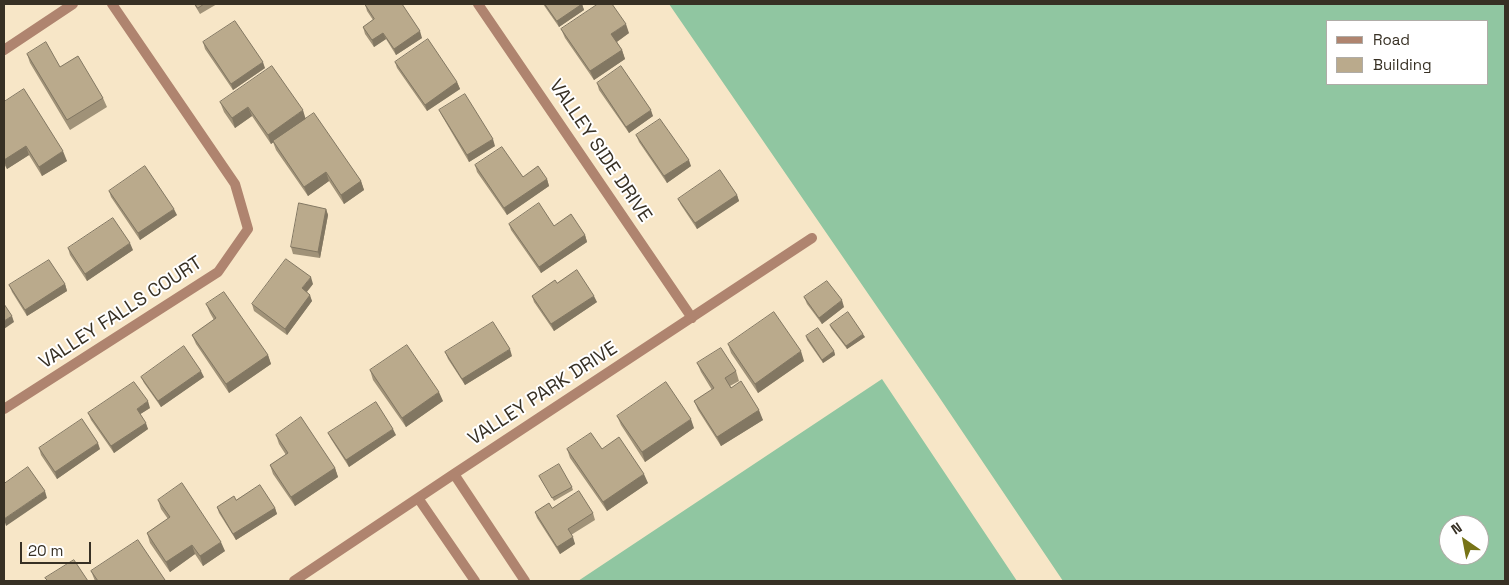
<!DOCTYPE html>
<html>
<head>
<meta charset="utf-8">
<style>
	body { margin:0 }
	#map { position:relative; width:1509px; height:585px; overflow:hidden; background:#f7e6c7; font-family:"Space Grotesk",sans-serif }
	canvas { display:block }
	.frame { position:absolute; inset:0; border:5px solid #373024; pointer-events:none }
	.legend { position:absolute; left:1326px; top:20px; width:162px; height:65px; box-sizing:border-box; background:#fff; border:1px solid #afaca7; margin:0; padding:6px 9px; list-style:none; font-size:15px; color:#373024 }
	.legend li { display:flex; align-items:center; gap:10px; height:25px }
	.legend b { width:25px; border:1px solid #afaca7 }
	.north { position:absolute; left:1439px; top:515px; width:50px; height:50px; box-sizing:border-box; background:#fff; border:1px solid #afaca7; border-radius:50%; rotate:327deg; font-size:14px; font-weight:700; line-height:20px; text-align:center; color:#373024 }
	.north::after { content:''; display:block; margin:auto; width:18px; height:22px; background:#777417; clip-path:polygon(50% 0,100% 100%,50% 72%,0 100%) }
	.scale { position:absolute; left:20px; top:542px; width:71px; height:22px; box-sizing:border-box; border:2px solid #373024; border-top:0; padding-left:6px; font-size:15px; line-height:18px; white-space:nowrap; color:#373024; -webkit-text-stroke:4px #fff; paint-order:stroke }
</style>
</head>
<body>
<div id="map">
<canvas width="1509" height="585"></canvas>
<div class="frame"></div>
<ul class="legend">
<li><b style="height:6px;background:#af846f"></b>Road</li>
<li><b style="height:14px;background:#baaa8c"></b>Building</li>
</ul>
<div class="north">N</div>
<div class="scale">20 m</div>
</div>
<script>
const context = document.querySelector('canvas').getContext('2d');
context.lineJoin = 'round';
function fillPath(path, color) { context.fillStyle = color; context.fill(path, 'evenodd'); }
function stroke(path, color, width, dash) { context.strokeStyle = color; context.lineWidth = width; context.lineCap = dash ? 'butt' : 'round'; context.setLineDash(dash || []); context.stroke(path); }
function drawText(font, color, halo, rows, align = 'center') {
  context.font = font + ' "Space Grotesk",sans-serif'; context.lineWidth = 4; context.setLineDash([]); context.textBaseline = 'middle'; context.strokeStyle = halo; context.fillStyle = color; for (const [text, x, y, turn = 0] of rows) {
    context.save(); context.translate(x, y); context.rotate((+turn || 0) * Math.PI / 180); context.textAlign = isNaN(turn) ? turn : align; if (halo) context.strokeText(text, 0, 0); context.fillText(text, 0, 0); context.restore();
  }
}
const forest = new Path2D(`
	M 669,4 L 1505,4 L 1505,581 L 1063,581 L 937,394 ZM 1328,21 L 1488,21 L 1488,84 L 1328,84 ZM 1449,525 L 1479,525 L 1479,555 L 1449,555 Z
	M 882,379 L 1017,581 L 578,581 Z`);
const minor = new Path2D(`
	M 478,4 L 692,318
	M 4,50 L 73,4
	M 4,409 L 218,272 L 248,229 L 235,184 L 112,4
	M 454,474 L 525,581
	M 418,498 L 475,581
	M 294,581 L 454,474 L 812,238`);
const wall = new Path2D(`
	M 194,4 L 217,4 L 200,14 Z
	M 365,4 L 422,38 L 396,55 L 386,39 L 374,47 L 365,34 L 363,27 L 373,20 L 367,11 Z
	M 543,4 L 582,4 L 584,10 L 559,27 Z
	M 561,29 L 629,33 L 617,42 L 622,50 L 625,59 L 594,80 L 565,38 Z
	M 203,42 L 265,68 L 233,90 L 205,49 Z
	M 27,54 L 60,67 L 103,98 L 107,107 L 70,130 L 30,63 Z
	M 395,62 L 457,82 L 460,89 L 427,111 L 397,68 Z
	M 597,83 L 653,116 L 629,133 L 599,90 Z
	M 4,102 L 67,161 L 42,176 L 29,155 L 7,169 L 4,164 Z
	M 220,102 L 306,119 L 361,181 L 364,190 L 344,204 L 329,181 L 308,196 L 276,150 L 273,142 L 271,144 L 252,116 L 235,128 L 224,112 Z
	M 439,110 L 495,146 L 469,162 L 442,116 Z
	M 636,135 L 691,166 L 667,183 L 639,142 Z
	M 475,165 L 523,177 L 547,179 L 549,186 L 507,215 L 477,172 Z
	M 109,191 L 177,215 L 140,240 L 111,197 Z
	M 737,195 L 739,201 L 697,229 L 681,205 L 678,199 Z
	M 326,209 L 328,215 L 320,258 L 293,254 L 291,247 Z
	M 509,224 L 554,226 L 585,235 L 587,242 L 541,273 L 511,230 Z
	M 68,248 L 133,250 L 87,281 L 70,255 Z
	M 557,283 L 597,302 L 554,331 L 534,302 L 532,296 Z
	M 65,284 L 67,291 L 27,316 L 12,292 L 9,285 Z
	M 313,284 L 307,292 L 312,301 L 287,335 L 254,311 L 252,304 Z
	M 804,297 L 844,307 L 822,324 L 807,304 Z
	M 206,304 L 268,355 L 271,364 L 229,393 L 196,344 L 192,335 L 214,320 L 210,313 Z
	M 830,325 L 865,337 L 847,349 L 831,328 Z
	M 806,336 L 834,351 L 835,355 L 823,363 L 807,340 Z
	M 728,344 L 804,361 L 758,393 L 731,353 Z
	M 445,352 L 512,356 L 465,385 L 448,359 Z
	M 697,363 L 736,371 L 739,381 L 730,386 L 763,420 L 721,446 L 698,410 L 694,401 L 712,390 L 701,372 Z
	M 370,370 L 443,401 L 406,427 L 373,380 Z
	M 141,377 L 204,377 L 161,407 L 144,383 Z
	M 150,408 L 140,414 L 148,429 L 114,453 L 91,420 L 88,413 Z
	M 617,416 L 694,428 L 645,462 L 621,425 Z
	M 328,433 L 396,435 L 349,467 L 331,439 Z
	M 276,435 L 335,468 L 338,477 L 295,506 L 273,474 L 270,465 L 286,455 L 279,444 Z
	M 39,448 L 100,449 L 57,479 L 41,455 Z
	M 567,449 L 602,449 L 648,483 L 607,511 L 570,458 Z
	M 539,476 L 572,487 L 573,490 L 554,501 Z
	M 158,500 L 225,551 L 203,566 L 195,554 L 170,572 L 150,543 L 147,533 L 168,519 L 161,509 Z
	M 217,507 L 275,508 L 277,514 L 236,540 L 219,513 Z
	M 552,508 L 593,513 L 595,520 L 571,535 L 575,544 L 560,554 L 537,518 L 535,512 Z
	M 91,571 L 165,580 L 166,581 L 95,581 Z`);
const shadedWall = new Path2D(`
	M 582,4 L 584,10 L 559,27 L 557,21 Z
	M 626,24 L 629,33 L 615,43 L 611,34 Z
	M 420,31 L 422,38 L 396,55 L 394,49 Z
	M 383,33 L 386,39 L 374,47 L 372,40 Z
	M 622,50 L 625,59 L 594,80 L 590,71 Z
	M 263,62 L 265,68 L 233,90 L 231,84 Z
	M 457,82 L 460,89 L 427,111 L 425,105 Z
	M 248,107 L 252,116 L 235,128 L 232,118 Z
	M 303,110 L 306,120 L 271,144 L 268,135 Z
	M 651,110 L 653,116 L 629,133 L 626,127 Z
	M 493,139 L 495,146 L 469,162 L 467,155 Z
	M 26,146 L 29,155 L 7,169 L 4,160 Z
	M 63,151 L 67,161 L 42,176 L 39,167 Z
	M 689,160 L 691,166 L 667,183 L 664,176 Z
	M 326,172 L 329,181 L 308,196 L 304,187 Z
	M 547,179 L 549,186 L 507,215 L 504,208 Z
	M 361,181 L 364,190 L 344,204 L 341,195 Z
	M 737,195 L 739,201 L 697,229 L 695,223 Z
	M 174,209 L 177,215 L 140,240 L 138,233 Z
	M 326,209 L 328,215 L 320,258 L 318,252 Z
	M 585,235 L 587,242 L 541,273 L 539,267 Z
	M 130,243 L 133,250 L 87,281 L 85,274 Z
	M 311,277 L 313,284 L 304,295 L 302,288 Z
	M 65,284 L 67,291 L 27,316 L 25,310 Z
	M 310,295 L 312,301 L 287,335 L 285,329 Z
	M 594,296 L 597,302 L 554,331 L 551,324 Z
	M 842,300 L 844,307 L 822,324 L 819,318 Z
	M 12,316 L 14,322 L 4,329 L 4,321 Z
	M 863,334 L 865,337 L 847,349 L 846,346 Z
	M 510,349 L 512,356 L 465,385 L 462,379 Z
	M 801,351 L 804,361 L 758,393 L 755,384 Z
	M 834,351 L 835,355 L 823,363 L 822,360 Z
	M 268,355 L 271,364 L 229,393 L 226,384 Z
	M 201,371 L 204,377 L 161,407 L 158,401 Z
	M 439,392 L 443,401 L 406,427 L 402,418 Z
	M 148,401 L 150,408 L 139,415 L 137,409 Z
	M 759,410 L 763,420 L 721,446 L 717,437 Z
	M 691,419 L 694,428 L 645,462 L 642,452 Z
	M 146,423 L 148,429 L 114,453 L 111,446 Z
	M 393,429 L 396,435 L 349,467 L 346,460 Z
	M 98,443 L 100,449 L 57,479 L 55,472 Z
	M 335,468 L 338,477 L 295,506 L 291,497 Z
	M 644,474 L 648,483 L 607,511 L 603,502 Z
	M 45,491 L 47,498 L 6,526 L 4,519 Z
	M 275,508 L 277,514 L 236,540 L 233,534 Z
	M 573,537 L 575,544 L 560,554 L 557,547 Z
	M 221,542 L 225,551 L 203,566 L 200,556 Z
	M 192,545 L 195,554 L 170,572 L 166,562 Z`);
const building = new Path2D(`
	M 195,4 L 204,4 L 198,8 Z
	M 365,4 L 402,4 L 420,31 L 394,49 L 383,33 L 372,40 L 363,27 L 374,19 Z
	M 545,4 L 582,4 L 557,21 Z
	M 598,4 L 612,4 L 626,24 L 611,34 L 622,50 L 590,71 L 561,29 Z
	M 235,21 L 263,62 L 231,84 L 203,42 Z
	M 428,39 L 457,82 L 425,105 L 395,62 Z
	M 46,42 L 60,67 L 78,56 L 103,98 L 67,120 L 27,54 Z
	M 272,66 L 303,110 L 268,135 L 248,107 L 232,118 L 220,102 Z
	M 621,66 L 651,110 L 626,127 L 597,83 Z
	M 24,89 L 63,151 L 39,167 L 26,146 L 4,160 L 4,102 Z
	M 465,94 L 493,139 L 467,155 L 439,110 Z
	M 314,113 L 361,181 L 341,195 L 326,172 L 304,187 L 273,141 Z
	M 660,119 L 689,160 L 664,176 L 636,135 Z
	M 502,147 L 523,177 L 538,166 L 547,179 L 504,208 L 475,165 Z
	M 145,166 L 174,209 L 138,233 L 109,191 Z
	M 720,170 L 737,195 L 695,223 L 678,199 Z
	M 299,203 L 326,209 L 318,252 L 291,247 Z
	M 539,203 L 554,226 L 571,214 L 585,235 L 539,267 L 509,224 Z
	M 113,218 L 130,243 L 85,274 L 68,248 Z
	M 286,259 L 311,277 L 302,288 L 310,295 L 285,329 L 252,304 Z
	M 49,260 L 65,284 L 25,310 L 9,285 Z
	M 577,270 L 594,296 L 551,324 L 532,296 L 555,280 L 557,283 Z
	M 827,281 L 842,300 L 819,318 L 804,297 Z
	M 224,292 L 268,355 L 226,384 L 192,335 L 216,318 L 206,304 Z
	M 4,304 L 12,316 L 4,321 Z
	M 774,312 L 801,351 L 755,384 L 728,344 Z
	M 848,312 L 863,334 L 846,346 L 830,325 Z
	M 493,322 L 510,349 L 462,379 L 445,352 Z
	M 818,328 L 834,351 L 822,360 L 806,336 Z
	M 407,345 L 439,392 L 402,418 L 370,370 Z
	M 184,346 L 201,371 L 158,401 L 141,377 Z
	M 721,348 L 736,371 L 725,378 L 731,388 L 741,381 L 759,410 L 717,437 L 694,401 L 714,388 L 697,363 Z
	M 134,382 L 148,401 L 137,409 L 146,423 L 111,446 L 88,413 Z
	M 666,382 L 691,419 L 642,452 L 617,416 Z
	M 376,402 L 393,429 L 346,460 L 328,433 Z
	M 301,417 L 335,468 L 291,497 L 270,465 L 288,453 L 276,435 Z
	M 82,419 L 98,443 L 55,472 L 39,448 Z
	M 591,433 L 602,449 L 619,437 L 644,474 L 603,502 L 567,449 Z
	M 559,464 L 572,487 L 552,498 L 539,476 Z
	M 28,467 L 45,491 L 4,519 L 4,484 Z
	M 182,483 L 221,542 L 200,556 L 192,545 L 166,562 L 147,533 L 170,517 L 158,500 Z
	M 260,485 L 275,508 L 233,534 L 217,507 L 234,496 L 236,500 Z
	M 579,491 L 593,513 L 568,529 L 573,537 L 557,547 L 535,512 L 549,503 L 552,508 Z
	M 138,540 L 165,580 L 163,581 L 98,581 L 91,571 Z
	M 74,560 L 88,581 L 48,581 L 45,578 Z`);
const streetNames = [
	["VALLEY SIDE DRIVE",600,151,56],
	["VALLEY FALLS COURT",121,313,-33],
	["VALLEY PARK DRIVE",543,394,-33]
];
fillPath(forest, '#90c6a1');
stroke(minor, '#af846f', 10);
fillPath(wall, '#a09278');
fillPath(shadedWall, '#827762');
fillPath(building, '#baaa8c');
stroke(building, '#827762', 1);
drawText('19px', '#373024', '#fff', streetNames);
</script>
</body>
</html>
